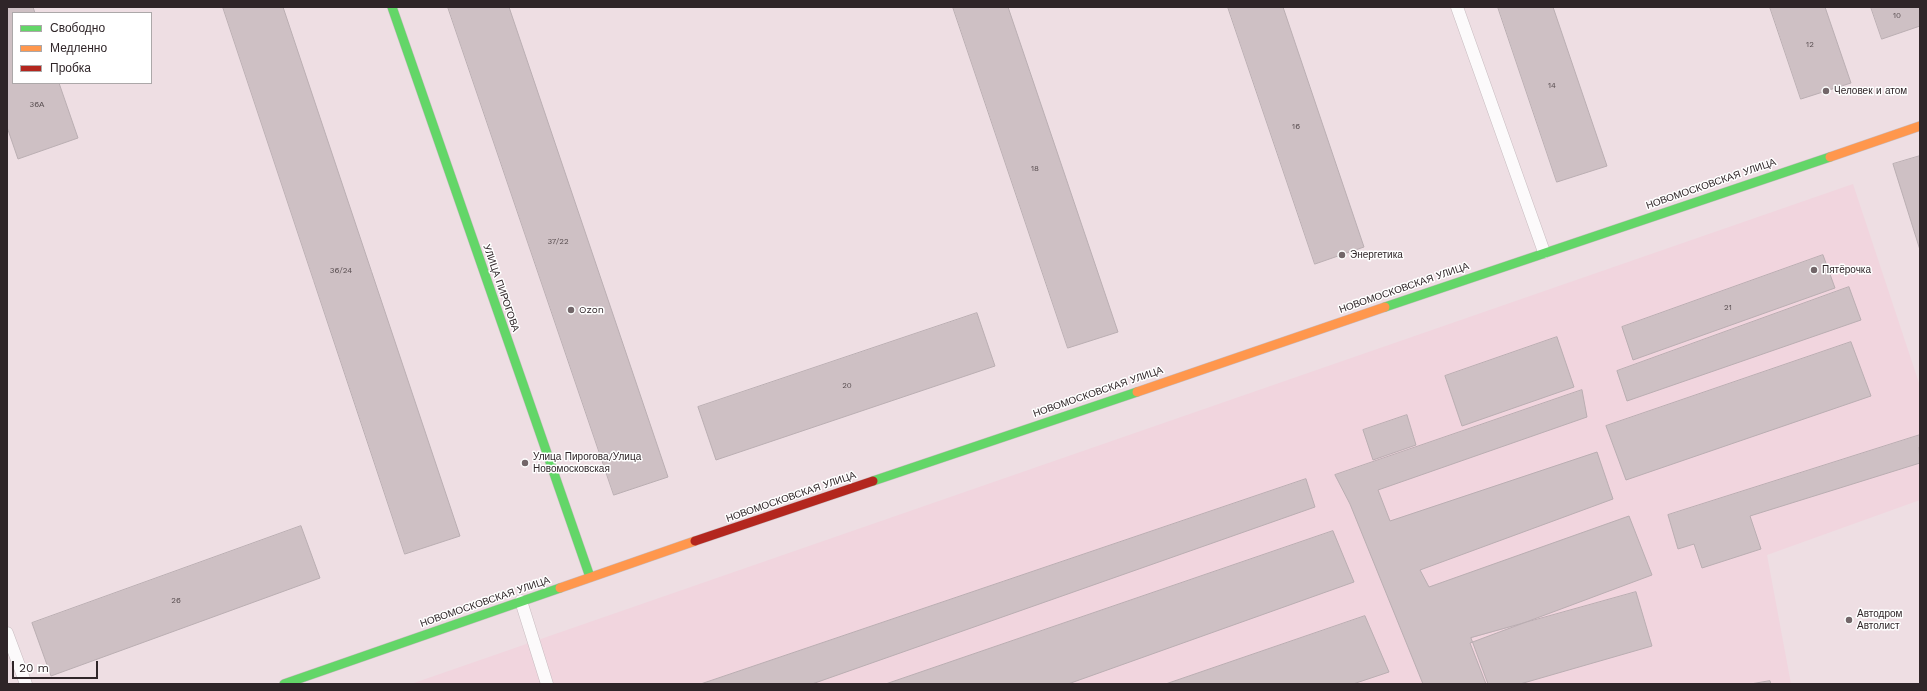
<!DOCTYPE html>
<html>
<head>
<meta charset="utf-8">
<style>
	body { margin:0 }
	#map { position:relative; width:1927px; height:691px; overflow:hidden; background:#eedee3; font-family:"Work Sans",sans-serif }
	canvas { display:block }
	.frame { position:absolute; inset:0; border:8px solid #2f2528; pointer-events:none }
	.legend { position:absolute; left:12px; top:12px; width:140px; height:72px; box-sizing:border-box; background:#fff; border:1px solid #aca8a9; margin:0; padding:5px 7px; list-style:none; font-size:12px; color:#2f2528 }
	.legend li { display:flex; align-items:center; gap:8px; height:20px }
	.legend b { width:20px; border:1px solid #aca8a9 }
	.scale { position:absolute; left:12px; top:661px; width:86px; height:18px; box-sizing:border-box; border:2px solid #2f2528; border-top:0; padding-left:5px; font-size:12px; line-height:14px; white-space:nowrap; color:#2f2528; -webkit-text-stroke:3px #fff; paint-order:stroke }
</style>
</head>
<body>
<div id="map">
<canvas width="1927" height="691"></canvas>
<div class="frame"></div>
<ul class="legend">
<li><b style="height:5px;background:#63d668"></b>Свободно</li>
<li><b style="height:5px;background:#ff974d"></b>Медленно</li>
<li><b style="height:5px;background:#b3261e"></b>Пробка</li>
</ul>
<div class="scale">20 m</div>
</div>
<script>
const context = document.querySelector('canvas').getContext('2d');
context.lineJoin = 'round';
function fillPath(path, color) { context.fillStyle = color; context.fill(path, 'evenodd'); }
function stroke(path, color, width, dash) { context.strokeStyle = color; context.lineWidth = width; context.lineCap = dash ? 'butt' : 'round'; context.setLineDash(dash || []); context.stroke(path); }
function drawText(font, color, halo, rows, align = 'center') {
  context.font = font + ' "Work Sans",sans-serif'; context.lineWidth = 3; context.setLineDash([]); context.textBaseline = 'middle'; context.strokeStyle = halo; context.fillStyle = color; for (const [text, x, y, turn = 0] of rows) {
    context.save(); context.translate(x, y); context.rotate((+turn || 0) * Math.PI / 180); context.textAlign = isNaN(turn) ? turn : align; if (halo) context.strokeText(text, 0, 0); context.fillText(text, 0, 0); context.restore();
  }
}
const built = new Path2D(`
	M 1853,184 L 1920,386 L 1920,500 L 1767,555 L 1791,684 L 411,684 Z`);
const building = new Path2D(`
	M 7,7 L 33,7 L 35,13 L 13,13 L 13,83 L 59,83 L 78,138 L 18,159 L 7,127 Z
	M 223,7 L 283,7 L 460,536 L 405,554 Z
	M 448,7 L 509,7 L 668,477 L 614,495 Z
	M 953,7 L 1008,7 L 1118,332 L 1068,348 Z
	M 1228,7 L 1283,7 L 1364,247 L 1315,264 Z
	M 1498,7 L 1553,7 L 1607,166 L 1557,182 Z
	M 1770,7 L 1825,7 L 1851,83 L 1801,99 Z
	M 1871,7 L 1920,7 L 1920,26 L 1882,39 Z
	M 1920,156 L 1920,250 L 1893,164 Z
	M 1823,255 L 1835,288 L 1633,360 L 1622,327 Z
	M 1849,287 L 1861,320 L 1627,401 L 1617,371 Z
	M 977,313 L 995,366 L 716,460 L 698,407 Z
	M 1557,337 L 1574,387 L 1462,426 L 1445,376 Z
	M 1851,342 L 1871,396 L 1626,480 L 1606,426 Z
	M 1582,390 L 1587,417 L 1378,490 L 1390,521 L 1597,452 L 1613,499 L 1420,570 L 1429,587 L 1629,516 L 1652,575 L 1470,643 L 1486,684 L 1423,684 L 1350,504 L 1335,475 Z
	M 1407,415 L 1416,445 L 1373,460 L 1363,430 Z
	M 1920,435 L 1920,447 L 1919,447 L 1920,463 L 1750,516 L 1761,549 L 1702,568 L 1694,544 L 1678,549 L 1668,515 Z
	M 1306,479 L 1315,507 L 812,684 L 701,684 Z
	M 301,526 L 320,578 L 51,676 L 32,623 Z
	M 1333,531 L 1354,582 L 1068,684 L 886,684 Z
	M 1636,592 L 1652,646 L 1520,684 L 1488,684 L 1471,638 Z
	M 1365,616 L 1389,672 L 1353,684 L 1166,684 Z
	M 1770,681 L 1771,684 L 1751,684 Z`);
const lane = new Path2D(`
	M 1457,7 L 1544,252
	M 521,601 L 547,684
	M 7,633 L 26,684`);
const fast = new Path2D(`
	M 392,7 L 590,577
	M 1385,307 L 1830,157
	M 873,481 L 1137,392
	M 284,684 L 560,588`);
const slow = new Path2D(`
	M 1830,157 L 1920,126
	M 1137,392 L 1385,307
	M 560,588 L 695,541`);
const jam = new Path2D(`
	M 695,541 L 873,481`);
const markers = [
	[1826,91,4,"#726669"],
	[1342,255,4,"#726669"],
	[1814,270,4,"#726669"],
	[571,310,4,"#726669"],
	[525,463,4,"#726669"],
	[1849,620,4,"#726669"]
];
const numberNames = [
	["10",1897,16],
	["12",1810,45],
	["14",1552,86],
	["36А",37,105],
	["16",1296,127],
	["18",1035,169],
	["37/22",558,242],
	["36/24",341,271],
	["21",1728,308],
	["20",847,386],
	["26",176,601]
];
const poiNames = [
	["Человек и атом",1834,91],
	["Энергетика",1350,255],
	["Пятёрочка",1822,270],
	["Ozon",579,310],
	["Улица Пирогова/Улица",533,457],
	["Новомосковская",533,469],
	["Автодром",1857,614],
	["Автолист",1857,626]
];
const streetNames = [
	["НОВОМОСКОВСКАЯ УЛИЦА",1711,184,-19],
	["УЛИЦА ПИРОГОВА",501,288,71],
	["НОВОМОСКОВСКАЯ УЛИЦА",1404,288,-19],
	["НОВОМОСКОВСКАЯ УЛИЦА",1098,392,-19],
	["НОВОМОСКОВСКАЯ УЛИЦА",791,497,-19],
	["НОВОМОСКОВСКАЯ УЛИЦА",485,602,-19]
];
fillPath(built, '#f1d5de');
fillPath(building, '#cec0c4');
stroke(building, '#baaeb2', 1);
stroke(lane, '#c8bcc0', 13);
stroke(fast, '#c8bcc0', 10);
stroke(slow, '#c8bcc0', 10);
stroke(jam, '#c8bcc0', 10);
stroke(lane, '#fcfafb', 12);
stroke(fast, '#63d668', 9);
stroke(slow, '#ff974d', 9);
stroke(jam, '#b3261e', 9);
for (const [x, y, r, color] of markers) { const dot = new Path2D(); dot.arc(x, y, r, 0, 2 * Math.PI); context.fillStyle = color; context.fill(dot); stroke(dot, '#fff', 1.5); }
drawText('8px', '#574c4f', null, numberNames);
drawText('10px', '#2f2528', '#fff', poiNames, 'left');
drawText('10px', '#2f2528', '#fff', streetNames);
</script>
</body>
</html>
